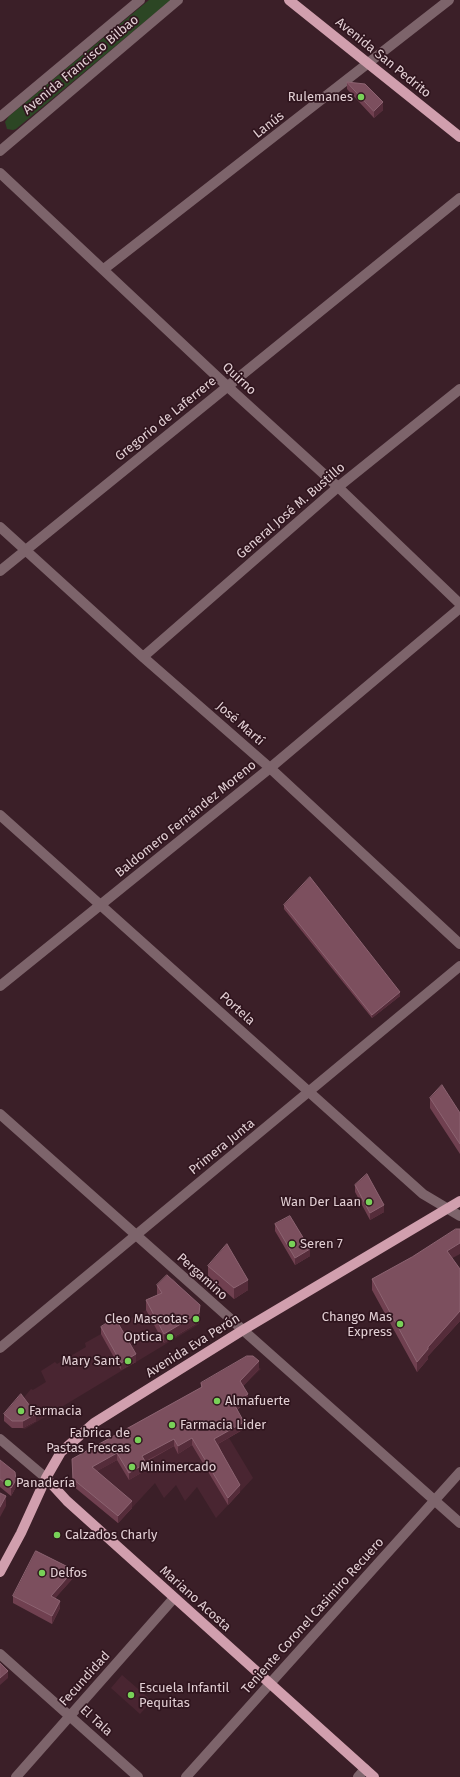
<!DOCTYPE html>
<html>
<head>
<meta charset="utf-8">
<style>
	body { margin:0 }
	canvas { display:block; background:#3b1f28 }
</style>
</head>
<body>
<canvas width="460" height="1777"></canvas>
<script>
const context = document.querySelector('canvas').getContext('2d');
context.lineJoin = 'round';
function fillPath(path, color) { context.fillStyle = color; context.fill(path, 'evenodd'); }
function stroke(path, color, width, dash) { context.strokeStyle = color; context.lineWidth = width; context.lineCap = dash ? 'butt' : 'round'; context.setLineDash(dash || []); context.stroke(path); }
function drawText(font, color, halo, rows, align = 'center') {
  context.font = font + ' "Fira Sans",sans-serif'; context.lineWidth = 3.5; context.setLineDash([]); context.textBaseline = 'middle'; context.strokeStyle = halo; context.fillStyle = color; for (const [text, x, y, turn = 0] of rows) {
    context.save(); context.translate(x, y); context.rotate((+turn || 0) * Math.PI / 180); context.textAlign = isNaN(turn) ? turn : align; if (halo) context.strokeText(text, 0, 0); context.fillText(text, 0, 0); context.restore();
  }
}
const built = new Path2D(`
	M 173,1278 L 200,1313 L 199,1324 L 25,1429 L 13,1426 L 21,1401 L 31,1389 L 33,1390 L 46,1382 L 41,1371 L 55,1362 L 57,1364 L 86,1347 L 85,1343 L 101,1334 L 161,1302 L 157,1294 Z
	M 253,1363 L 261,1369 L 240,1389 L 248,1401 L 234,1412 L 244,1429 L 229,1438 L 253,1478 L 216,1518 L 197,1487 L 185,1501 L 176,1485 L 164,1498 L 155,1483 L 118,1523 L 74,1486 Z
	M 122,1675 L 152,1701 L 140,1714 L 111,1688 Z`);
const green = new Path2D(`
	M 149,0 L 171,0 L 16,129 L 13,130 L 7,129 L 5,122 L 9,116 Z`);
const minor = new Path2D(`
	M 0,117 L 140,0
	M 0,151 L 178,0
	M 0,173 L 227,386 L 338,487 L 460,604
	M 104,269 L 449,0
	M 0,527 L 143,657 L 270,768 L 460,944
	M 0,571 L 460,198
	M 143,657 L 338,487 L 460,389
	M 0,815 L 423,1194 L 460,1216
	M 0,986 L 270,768 L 460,608
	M 0,1114 L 460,1523
	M 0,1348 L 460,966
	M 0,1439 L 46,1478
	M 0,1654 L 138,1777
	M 16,1777 L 174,1598
	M 186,1777 L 460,1472
	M 358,1777 L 365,1769`);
const major = new Path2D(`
	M 289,0 L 460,137
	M 46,1478 L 67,1501 L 374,1777
	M 0,1572 L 21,1533 L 46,1478 L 61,1452 L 94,1423 L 243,1330 L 460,1201`);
const wall = new Path2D(`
	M 347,82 L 383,110 L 374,118 L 347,89 Z
	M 284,905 L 400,996 L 372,1018 L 284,909 Z
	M 430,1098 L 460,1113 L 460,1154 L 430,1108 Z
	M 355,1185 L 384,1212 L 370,1220 L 355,1192 Z
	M 275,1224 L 310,1256 L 295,1265 L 275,1231 Z
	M 452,1258 L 460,1269 L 460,1321 L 428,1356 L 428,1359 L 417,1372 L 372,1290 L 372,1279 Z
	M 208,1266 L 248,1290 L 234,1299 L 208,1276 Z
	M 157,1285 L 200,1314 L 199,1322 L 164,1343 L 146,1310 L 146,1300 L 157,1295 Z
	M 101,1327 L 136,1362 L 121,1370 L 101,1334 Z
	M 259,1369 L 243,1386 L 248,1401 L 237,1410 L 244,1429 L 218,1444 L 240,1492 L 228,1505 L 192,1445 L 178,1454 L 174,1446 L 146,1462 L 146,1470 L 129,1480 L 117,1460 L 97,1471 L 132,1508 L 118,1523 L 73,1486 L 72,1459 L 201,1388 L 201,1383 Z
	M 4,1414 L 36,1421 L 23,1428 L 12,1428 L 4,1421 Z
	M 0,1460 L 16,1487 L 11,1496 L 0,1487 Z
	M 74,1577 L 55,1598 L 60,1608 L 52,1624 L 13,1603 L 13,1596 Z`);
const shadedWall = new Path2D(`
	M 383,102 L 383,110 L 374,118 L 374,111 Z
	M 400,992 L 400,996 L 372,1018 L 372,1015 Z
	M 384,1205 L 384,1212 L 370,1220 L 370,1213 Z
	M 460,1243 L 460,1254 L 447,1261 L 447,1251 Z
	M 310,1249 L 310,1256 L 295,1265 L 295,1258 Z
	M 248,1280 L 248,1290 L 234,1299 L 234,1288 Z
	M 200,1305 L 199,1322 L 164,1343 L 164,1334 Z
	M 460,1311 L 460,1321 L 428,1356 L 428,1359 L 417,1372 L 417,1362 L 428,1347 Z
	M 136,1354 L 136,1362 L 121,1370 L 121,1363 Z
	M 259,1361 L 259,1369 L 240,1389 L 240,1381 Z
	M 248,1394 L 248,1401 L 234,1412 L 234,1404 Z
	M 36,1414 L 36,1421 L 23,1428 L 23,1421 Z
	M 244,1422 L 244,1429 L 214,1446 L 214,1439 Z
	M 192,1438 L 192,1445 L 178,1454 L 178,1446 Z
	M 174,1439 L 174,1446 L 142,1463 L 142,1456 Z
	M 117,1453 L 117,1460 L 92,1474 L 92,1467 Z
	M 146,1463 L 146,1470 L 129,1480 L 129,1473 Z
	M 16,1480 L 16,1487 L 11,1496 L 11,1488 Z
	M 240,1485 L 240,1492 L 228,1505 L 228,1498 Z
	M 6,1496 L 6,1506 L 0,1517 L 0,1507 Z
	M 132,1501 L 132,1508 L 118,1523 L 118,1516 Z
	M 74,1570 L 74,1577 L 51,1603 L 51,1596 Z
	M 60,1601 L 60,1608 L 52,1624 L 52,1616 Z
	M 8,1671 L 8,1678 L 0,1685 L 0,1678 Z`);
const building = new Path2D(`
	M 347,82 L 365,84 L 383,102 L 374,111 Z
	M 310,877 L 400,992 L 372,1015 L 284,905 Z
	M 442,1085 L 460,1113 L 460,1144 L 430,1098 Z
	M 367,1174 L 384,1205 L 370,1213 L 355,1185 Z
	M 290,1216 L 310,1249 L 295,1258 L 275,1224 Z
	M 456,1229 L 460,1229 L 460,1243 L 447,1251 L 460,1269 L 460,1311 L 428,1347 L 428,1349 L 417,1362 L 372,1279 L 412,1257 Z
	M 227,1244 L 248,1280 L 234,1288 L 208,1266 Z
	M 167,1275 L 200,1305 L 199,1313 L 164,1334 L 146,1300 L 162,1293 L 157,1285 Z
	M 115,1318 L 136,1354 L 121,1363 L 101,1327 Z
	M 247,1356 L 253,1356 L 259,1361 L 240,1381 L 248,1394 L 234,1404 L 244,1422 L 214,1439 L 240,1485 L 228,1498 L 192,1438 L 178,1446 L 174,1439 L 142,1456 L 146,1463 L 129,1473 L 117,1453 L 92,1467 L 132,1501 L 118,1516 L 73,1479 L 72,1459 L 202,1387 L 201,1383 Z
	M 21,1394 L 36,1414 L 23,1421 L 12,1421 L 4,1414 Z
	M 0,1460 L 15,1472 L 16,1480 L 11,1488 L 0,1479 Z
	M 0,1493 L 6,1496 L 0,1507 Z
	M 36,1551 L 74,1570 L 51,1596 L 60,1601 L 52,1616 L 13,1596 Z
	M 0,1663 L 8,1671 L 0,1678 Z`);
const markers = [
	[361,97,4,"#78d158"],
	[369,1202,4,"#78d158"],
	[292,1244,4,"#78d158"],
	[196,1319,4,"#78d158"],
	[400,1324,4,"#78d158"],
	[170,1337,4,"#78d158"],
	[128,1361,4,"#78d158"],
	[217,1401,4,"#78d158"],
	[21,1411,4,"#78d158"],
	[172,1425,4,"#78d158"],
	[138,1440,4,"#78d158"],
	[132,1467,4,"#78d158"],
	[8,1483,4,"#78d158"],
	[57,1535,4,"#78d158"],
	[42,1573,4,"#78d158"],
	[131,1695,4,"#78d158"]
];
const streetNames = [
	["Avenida San Pedrito",383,58,39],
	["Avenida Francisco Bilbao",81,65,-40],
	["Lanús",269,125,-38],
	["Quirno",239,379,43],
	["Gregorio de Laferrere",166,419,-39],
	["General José M. Bustillo",291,511,-41],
	["José Martí",240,724,41],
	["Baldomero Fernández Moreno",186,819,-39],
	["Portela",237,1009,42],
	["Primera Junta",222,1147,-39],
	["Pergamino",202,1277,42],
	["Avenida Eva Perón",193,1346,-32],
	["Mariano Acosta",195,1599,42],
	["Teniente Coronel Casimiro Recuero",313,1616,-48],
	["Fecundidad",85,1679,-48],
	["El Tala",96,1721,42]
];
const poiNames = [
	["Rulemanes",353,97,"right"],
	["Wan Der Laan",361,1202,"right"],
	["Seren 7",300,1244],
	["Chango Mas",392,1317,"right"],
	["Express",392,1332,"right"],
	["Cleo Mascotas",188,1319,"right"],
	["Optica",162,1337,"right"],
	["Mary Sant",120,1361,"right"],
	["Almafuerte",225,1401],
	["Farmacia",29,1411],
	["Farmacia Lider",180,1425],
	["Fabrica de",130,1433,"right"],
	["Pastas Frescas",130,1448,"right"],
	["Minimercado",140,1467],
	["Panadería",16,1483],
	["Calzados Charly",65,1535],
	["Delfos",50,1573],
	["Escuela Infantil",139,1688],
	["Pequitas",139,1703]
];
fillPath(built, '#492531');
fillPath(green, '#2c4624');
stroke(minor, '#7d646b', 10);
stroke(major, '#d19fae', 10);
fillPath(wall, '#704050');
fillPath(shadedWall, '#552c3a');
fillPath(building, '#7c4f5e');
stroke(building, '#8c6371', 1);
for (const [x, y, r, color] of markers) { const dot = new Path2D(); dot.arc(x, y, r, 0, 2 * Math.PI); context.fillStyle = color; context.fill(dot); stroke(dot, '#30151e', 1.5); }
drawText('13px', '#e2cfd4', '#30151e', streetNames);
drawText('13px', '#e2cfd4', '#30151e', poiNames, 'left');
</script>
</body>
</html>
